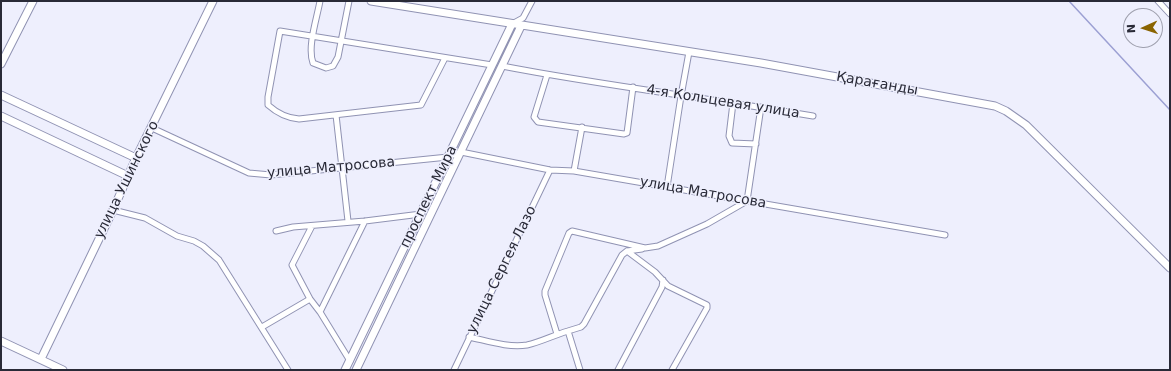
<!DOCTYPE html>
<html>
<head>
<meta charset="utf-8">
<style>
	body { margin:0 }
	#map { position:relative; width:1171px; height:371px; overflow:hidden; background:#eeeffd; font-family:"DejaVu Sans",sans-serif }
	canvas { display:block }
	.frame { position:absolute; inset:0; border:2px solid #292a37; pointer-events:none }
	.north { position:absolute; left:1123px; top:8px; width:40px; height:40px; box-sizing:border-box; background:#eeeffd; border:1px solid #9fa0ae; border-radius:50%; rotate:267deg; font-size:11px; font-weight:700; line-height:16px; text-align:center; color:#292a37 }
	.north::after { content:''; display:block; margin:auto; width:14px; height:18px; background:#8a6402; clip-path:polygon(50% 0,100% 100%,50% 72%,0 100%) }
</style>
</head>
<body>
<div id="map">
<canvas width="1171" height="371"></canvas>
<div class="frame"></div>
<div class="north">N</div>
</div>
<script>
const context = document.querySelector('canvas').getContext('2d');
context.lineJoin = 'round';
function stroke(path, color, width, dash) { context.strokeStyle = color; context.lineWidth = width; context.lineCap = dash ? 'butt' : 'round'; context.setLineDash(dash || []); context.stroke(path); }
function drawText(font, color, halo, rows, align = 'center') {
  context.font = font + ' "DejaVu Sans",sans-serif'; context.lineWidth = 3; context.setLineDash([]); context.textBaseline = 'middle'; context.strokeStyle = halo; context.fillStyle = color; for (const [text, x, y, turn = 0] of rows) {
    context.save(); context.translate(x, y); context.rotate((+turn || 0) * Math.PI / 180); context.textAlign = isNaN(turn) ? turn : align; if (halo) context.strokeText(text, 0, 0); context.fillText(text, 0, 0); context.restore();
  }
}
const stream = new Path2D(`
	M 1069,1 L 1170,110`);
const street = new Path2D(`
	M 320,1 C 317,18 307,47 313,63 L 326,68 L 333,66 L 338,57 L 349,1
	M 1158,1 L 1170,14
	M 512,24 L 523,18 L 532,1
	M 445,58 L 421,105 L 299,119 C 286,118 277,113 268,105 L 268,97 L 280,31 L 492,65
	M 502,66 C 605,86 710,98 813,116
	M 547,75 L 534,117 L 538,122 L 624,134 L 627,133 L 633,87
	M 733,103 L 729,136 L 732,143 L 756,144
	M 336,115 L 348,221
	M 152,128 L 249,173 L 271,175 L 448,157 L 461,152 L 550,170 L 574,171 L 945,235
	M 574,171 L 582,127
	M 667,187 L 681,96 L 689,52
	M 113,210 L 145,218 L 177,236 L 194,241 L 203,246 L 219,260 L 288,370
	M 312,226 L 292,265 L 310,299 L 320,312 L 350,361
	M 276,231 L 293,227 L 365,221 L 421,214
	M 627,251 L 655,272 L 668,286 L 707,305 L 707,308 L 672,370
	M 320,312 L 365,221
	M 262,327 L 310,299
	M 568,331 L 581,327 L 584,324 L 622,255 L 627,251 L 642,249
	M 557,334 L 545,295 L 545,291 L 569,233 L 572,231 L 645,248 L 658,246 L 707,224 L 747,201 L 761,107
	M 469,337 C 488,341 508,348 527,345 C 541,342 554,335 568,331 L 580,370
	M 454,370 L 550,170
	M 618,370 L 662,287 L 663,280`);
const secondary = new Path2D(`
	M 371,1 L 761,63 L 995,106 L 1006,111 L 1026,125 L 1170,268
	M 1,64 L 33,1
	M 1,95 L 136,158
	M 1,116 L 128,176
	M 1,341 L 63,370
	M 41,359 L 113,210 L 136,158 L 213,1
	M 345,370 L 512,24
	M 356,370 L 521,26`);
const streetNames = [
	["Қарағанды",877,84,10],
	["4-я Кольцевая улица",723,102,9],
	["улица Матросова",331,168,-5],
	["улица Ушинского",127,180,-64],
	["улица Матросова",703,193,10],
	["проспект Мира",429,197,-64],
	["улица Сергея Лазо",502,270,-64]
];
stroke(stream, '#9ca0d3', 1.5);
stroke(street, '#9093b3', 7);
stroke(secondary, '#9093b3', 9);
stroke(street, '#fff', 5);
stroke(secondary, '#fff', 7);
drawText('14px', '#292a37', '#eeeffd', streetNames);
</script>
</body>
</html>
